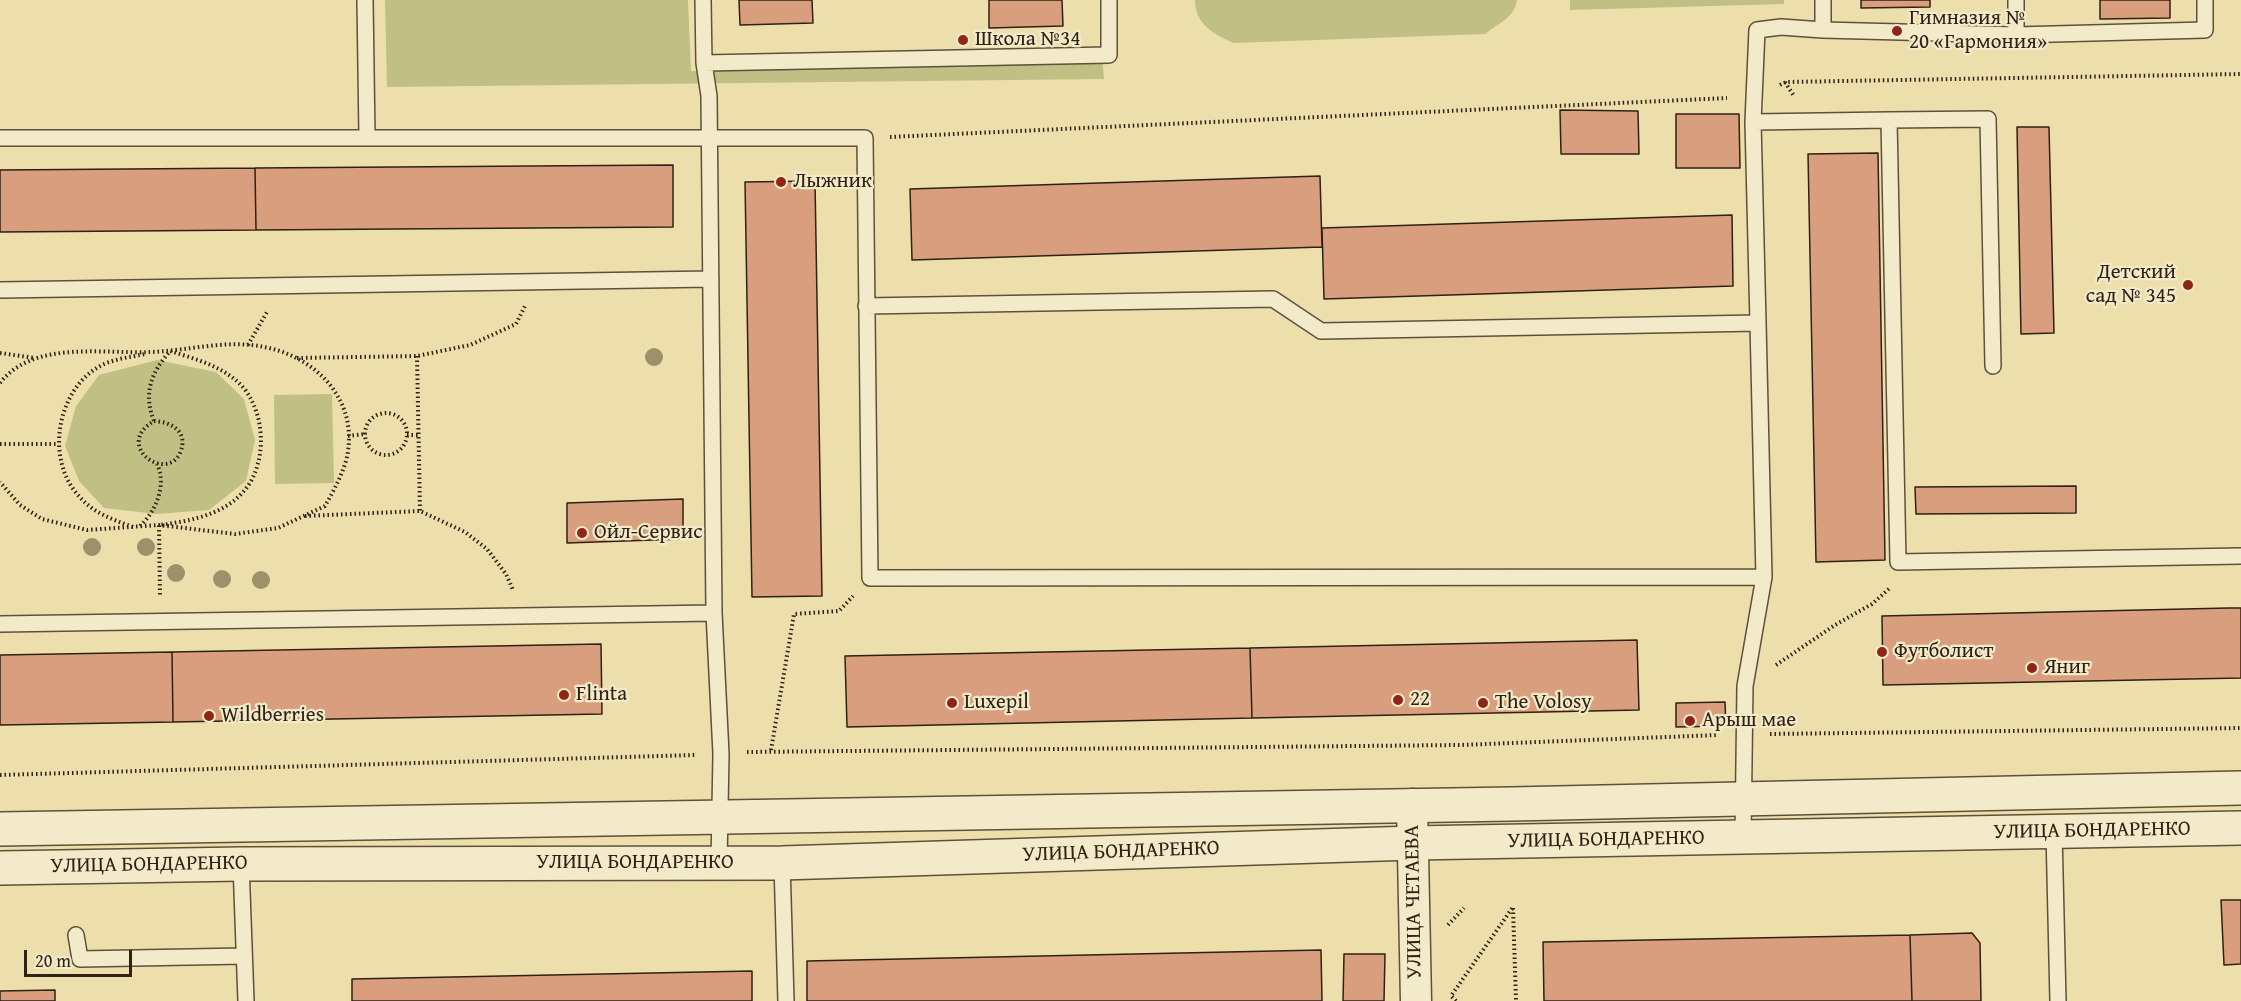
<!DOCTYPE html>
<html>
<head>
<meta charset="utf-8">
<style>
	body { margin:0 }
	#map { position:relative; width:2241px; height:1001px; overflow:hidden; background:#eddfac; font-family:"Gentium Book Plus",serif }
	canvas { display:block }
	.scale { position:absolute; left:24px; top:950px; width:108px; height:27px; box-sizing:border-box; border:3px solid #2f2114; border-top:0; padding-left:8px; font-size:18px; line-height:21px; white-space:nowrap; color:#2f2114; -webkit-text-stroke:4px #f3eac9; paint-order:stroke }
</style>
</head>
<body>
<div id="map">
<canvas width="2241" height="1001"></canvas>
<div class="scale">20 m</div>
</div>
<script>
const context = document.querySelector('canvas').getContext('2d');
context.lineJoin = 'round';
function fillPath(path, color) { context.fillStyle = color; context.fill(path, 'evenodd'); }
function stroke(path, color, width, dash) { context.strokeStyle = color; context.lineWidth = width; context.lineCap = dash ? 'butt' : 'round'; context.setLineDash(dash || []); context.stroke(path); }
function drawText(font, color, halo, rows, align = 'center') {
  context.font = font + ' "Gentium Book Plus",serif'; context.lineWidth = 4.5; context.setLineDash([]); context.textBaseline = 'middle'; context.strokeStyle = halo; context.fillStyle = color; for (const [text, x, y, turn = 0] of rows) {
    context.save(); context.translate(x, y); context.rotate((+turn || 0) * Math.PI / 180); context.textAlign = isNaN(turn) ? turn : align; if (halo) context.strokeText(text, 0, 0); context.fillText(text, 0, 0); context.restore();
  }
}
const green = new Path2D(`
	M 385,0 L 688,0 L 691,71 L 1102,56 L 1104,79 L 387,87 Z
	M 1195,0 L 1517,0 C 1515,17 1498,24 1485,34 L 1234,43 C 1214,35 1195,24 1195,0 Z
	M 1570,0 L 1784,0 L 1784,4 L 1570,10 Z
	M 157,360 L 216,372 L 244,399 L 255,440 L 246,481 L 209,510 L 157,514 L 104,508 L 79,481 L 65,446 L 76,406 L 99,375 Z
	M 332,394 L 334,483 L 275,484 L 274,395 Z`);
const building = new Path2D(`
	M 739,0 L 812,0 L 813,23 L 740,25 Z
	M 989,0 L 1062,0 L 1063,26 L 989,28 Z
	M 1861,0 L 1930,0 L 1930,7 L 1861,8 Z
	M 2100,0 L 2170,0 L 2170,18 L 2100,19 Z
	M 1560,110 L 1638,111 L 1639,154 L 1561,154 Z
	M 1676,114 L 1739,114 L 1740,168 L 1676,168 Z
	M 2017,127 L 2049,127 L 2054,333 L 2021,334 Z
	M 1878,153 L 1885,560 L 1816,562 L 1808,154 Z
	M 673,165 L 673,227 L 256,230 L 255,168 Z
	M 255,168 L 256,230 L 0,232 L 0,170 Z
	M 1320,176 L 1322,247 L 912,260 L 910,189 Z
	M 815,181 L 822,596 L 752,597 L 745,182 Z
	M 1732,215 L 1733,286 L 1324,299 L 1322,228 Z
	M 2076,486 L 2076,513 L 1916,514 L 1915,487 Z
	M 683,499 L 683,539 L 567,543 L 567,503 Z
	M 2228,608 L 2241,608 L 2241,678 L 1883,685 L 1882,616 Z
	M 1637,640 L 1639,710 L 1252,718 L 1250,648 Z
	M 601,644 L 602,714 L 173,722 L 172,652 Z
	M 1250,648 L 1252,718 L 847,727 L 845,656 Z
	M 172,652 L 173,722 L 0,725 L 0,655 Z
	M 1725,702 L 1726,726 L 1676,727 L 1676,703 Z
	M 2221,900 L 2241,900 L 2241,964 L 2224,965 Z
	M 1972,933 L 1980,943 L 1981,1001 L 1912,1001 L 1910,935 Z
	M 1910,935 L 1912,1001 L 1544,1001 L 1543,942 Z
	M 1321,950 L 1322,1001 L 807,1001 L 807,961 Z
	M 1344,954 L 1385,954 L 1384,1001 L 1343,1001 Z
	M 752,971 L 752,1001 L 352,1001 L 352,979 Z
	M 55,990 L 55,1001 L 0,1001 L 0,991 Z`);
const path = new Path2D(`
	M 1785,82 L 1794,96
	M 1780,85 L 1786,82 L 2241,74
	M 890,137 L 1727,98
	M 248,345 L 267,312
	M 0,353 L 35,358
	M 417,356 L 420,511
	M 297,358 L 417,356 L 470,345 L 516,324 L 525,306
	M 0,383 C 33,340 103,354 150,352 C 187,351 227,339 264,347 C 318,357 361,403 346,461 C 341,477 333,492 325,506 L 278,528 L 235,534 L 159,525 L 87,530 L 42,519 L 20,505 L 0,482
	M365 434a21 21 0 1 1 42 0a21 21 0 1 1-42 0Z
	M 154,421 C 172,422 189,432 180,453 C 166,483 113,445 154,421 C 143,393 151,373 170,351 C 196,359 229,368 246,391 C 257,407 261,424 261,443 C 258,504 211,519 159,525 L 160,597
	M 407,435 L 419,435
	M 348,436 L 366,434
	M 0,444 L 58,444
	M 305,516 L 420,511 L 465,532 L 487,549 L 506,574 L 513,590
	M 140,526 C 156,511 167,485 157,464
	M 133,527 C 111,519 93,513 78,495 C 45,458 57,390 100,366 C 113,359 131,357 145,354
	M 1776,665 L 1835,625 L 1872,604 L 1891,587
	M 1770,734 L 2241,728
	M 771,750 L 794,614 L 839,611 L 853,596
	M 747,752 L 1460,745 L 1718,735
	M 0,775 L 695,755
	M 1513,908 L 1516,1001
	M 1448,925 L 1464,908
	M 1456,1001 L 1451,996 L 1513,907`);
const service = new Path2D(`
	M 365,0 L 367,137
	M 703,0 L 704,63 L 709,96 L 714,613
	M 1823,30 L 2016,35 L 2205,30 L 2205,0
	M 2016,35 L 2016,0
	M 704,63 L 1109,55 L 1109,0
	M 1889,120 L 1988,119 L 1993,366
	M 1753,122 L 1757,30 L 1781,27 L 1823,30 L 1823,0
	M 0,138 L 865,138 L 870,578 L 1764,577
	M 0,290 L 711,279
	M 866,306 L 1273,299 L 1321,331 L 1758,323 L 1764,577 L 1745,686 L 1743,837
	M 1758,323 L 1753,122 L 1889,120 L 1898,562 L 2241,556
	M 0,624 L 714,613 L 721,754 L 719,863
	M 2054,832 L 2058,1001
	M 782,863 L 786,1001
	M 241,864 L 246,1001
	M 76,935 L 80,959 L 244,956`);
const minor = new Path2D(`
	M 1412,804 L 1416,1001`);
const tertiary = new Path2D(`
	M 0,829 L 1512,804 L 2241,788
	M 0,868 L 241,864 L 782,863 L 1413,843 L 2241,828`);
const trees = [
	[654,357],
	[92,547],
	[146,547],
	[176,573],
	[222,579],
	[261,580]
];
const markers = [
	[1897,31,6,"#8f2418"],
	[963,40,6,"#8f2418"],
	[781,182,6,"#8f2418"],
	[2188,285,6,"#8f2418"],
	[582,533,6,"#8f2418"],
	[1882,652,6,"#8f2418"],
	[2032,668,6,"#8f2418"],
	[564,695,6,"#8f2418"],
	[1398,700,6,"#8f2418"],
	[952,703,6,"#8f2418"],
	[1483,703,6,"#8f2418"],
	[209,716,6,"#8f2418"],
	[1690,721,6,"#8f2418"]
];
const poiNames = [
	["Гимназия №",1909,19],
	["20 «Гармония»",1909,43],
	["Школа №34",975,40],
	["Лыжник",793,182],
	["Детский",2176,273,"right"],
	["сад № 345",2176,297,"right"],
	["Ойл-Сервис",594,533],
	["Футболист",1894,652],
	["Яниг",2044,668],
	["Flinta",576,695],
	["22",1410,700],
	["Luxepil",964,703],
	["The Volosy",1495,703],
	["Wildberries",221,716],
	["Арыш мае",1702,721]
];
const streetNames = [
	["УЛИЦА БОНДАРЕНКО",2092,831,-1],
	["УЛИЦА БОНДАРЕНКО",1606,840,-1],
	["УЛИЦА БОНДАРЕНКО",1121,852,-2],
	["УЛИЦА БОНДАРЕНКО",635,863],
	["УЛИЦА БОНДАРЕНКО",149,865,-1],
	["УЛИЦА ЧЕТАЕВА",1414,902,-91]
];
fillPath(green, '#c0c084');
fillPath(building, '#d89e7d');
stroke(building, '#2f2114', 1.5);
stroke(service, '#5e503a', 18);
stroke(minor, '#5e503a', 33);
stroke(tertiary, '#5e503a', 36);
stroke(path, '#2f2114', 4, [1.5, 3]);
stroke(service, '#f3eac9', 15);
stroke(minor, '#f3eac9', 30);
stroke(tertiary, '#f3eac9', 33);
context.fillStyle = '#9c916b';
for (const [x, y] of trees) { context.beginPath(); context.arc(x, y, 9, 0, 2 * Math.PI); context.fill(); }
for (const [x, y, r, color] of markers) { const dot = new Path2D(); dot.arc(x, y, r, 0, 2 * Math.PI); context.fillStyle = color; context.fill(dot); stroke(dot, '#f3eac9', 2); }
drawText('21px', '#2f2114', '#f3eac9', poiNames, 'left');
drawText('21px', '#2f2114', '#f3eac9', streetNames);
</script>
</body>
</html>
